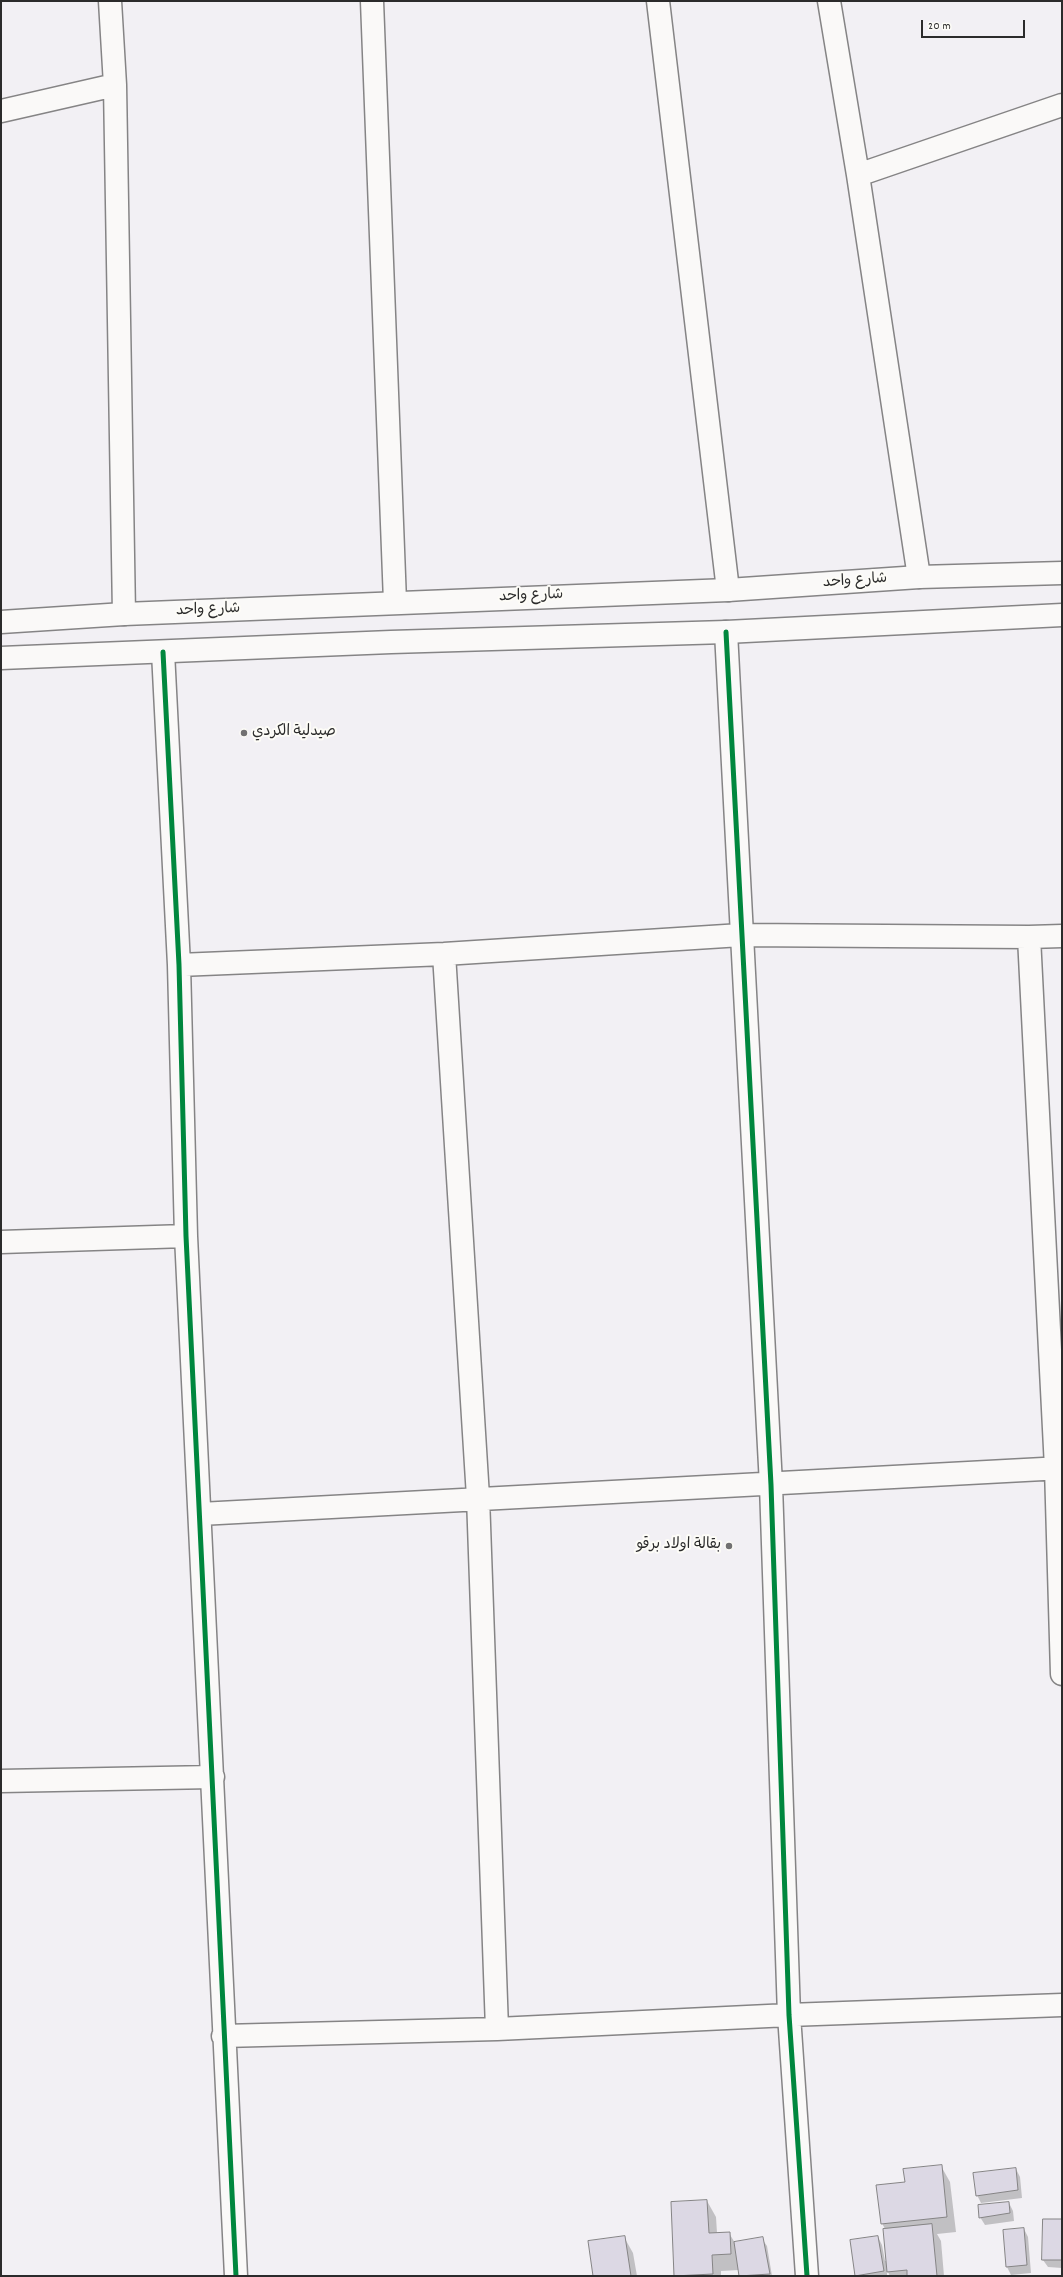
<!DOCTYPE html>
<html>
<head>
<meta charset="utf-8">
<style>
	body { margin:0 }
	#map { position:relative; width:1063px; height:2277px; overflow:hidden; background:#f2f0f4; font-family:Dekko,sans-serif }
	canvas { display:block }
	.frame { position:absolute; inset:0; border:2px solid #2b2b2b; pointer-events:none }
	.scale { position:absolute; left:921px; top:20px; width:104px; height:18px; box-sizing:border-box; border:2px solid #2b2b2b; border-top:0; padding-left:5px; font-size:12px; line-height:14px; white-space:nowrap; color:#2b2b2b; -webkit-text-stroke:3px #fdfcf7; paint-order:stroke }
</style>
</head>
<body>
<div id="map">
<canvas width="1063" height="2277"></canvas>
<div class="frame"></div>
<div class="scale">20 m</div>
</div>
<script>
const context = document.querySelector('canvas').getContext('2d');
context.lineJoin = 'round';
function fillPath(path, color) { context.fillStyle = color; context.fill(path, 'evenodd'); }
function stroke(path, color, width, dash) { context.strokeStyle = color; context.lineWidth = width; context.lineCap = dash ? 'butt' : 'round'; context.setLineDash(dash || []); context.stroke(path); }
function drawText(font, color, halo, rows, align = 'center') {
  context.font = font + ' Dekko,"Playpen Sans Arabic",sans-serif'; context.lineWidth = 4; context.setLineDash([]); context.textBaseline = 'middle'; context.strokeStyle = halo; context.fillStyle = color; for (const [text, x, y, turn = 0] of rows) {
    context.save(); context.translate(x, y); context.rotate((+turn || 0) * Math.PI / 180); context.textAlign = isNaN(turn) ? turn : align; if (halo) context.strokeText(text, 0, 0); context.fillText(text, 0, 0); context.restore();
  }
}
const shadow = new Path2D(`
	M 941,2166 L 950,2182 L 956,2232 L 937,2234 L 941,2241 L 944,2276 L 890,2276 L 887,2270 L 887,2276 L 857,2276 L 878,2237 L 882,2245 L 885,2261 L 887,2261 L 885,2229 L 882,2223 L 906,2183 Z
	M 1016,2169 L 1020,2177 L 1022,2198 L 981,2203 L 977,2195 Z
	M 707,2201 L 716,2217 L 717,2233 L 729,2233 L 735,2243 L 762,2239 L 767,2246 L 772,2276 L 740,2276 L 739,2270 L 721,2271 L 721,2276 L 675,2276 L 672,2203 Z
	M 1009,2203 L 1013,2211 L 1014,2221 L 985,2225 L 980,2217 Z
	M 1062,2220 L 1062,2268 L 1048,2267 L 1043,2260 Z
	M 1024,2229 L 1028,2237 L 1031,2273 L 1011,2275 L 1007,2267 Z
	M 624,2237 L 633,2253 L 637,2276 L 594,2276 Z`);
const building = new Path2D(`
	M 942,2165 L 947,2217 L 881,2224 L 876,2185 L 905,2182 L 903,2169 Z
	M 1016,2168 L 1018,2190 L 976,2196 L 973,2173 Z
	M 707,2200 L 709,2233 L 730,2232 L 731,2254 L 712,2255 L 713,2274 L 674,2276 L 671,2202 Z
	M 1009,2202 L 1010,2213 L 979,2218 L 978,2205 Z
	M 1043,2219 L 1062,2219 L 1062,2260 L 1042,2260 Z
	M 932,2224 L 937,2276 L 907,2276 L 907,2270 L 887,2272 L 883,2229 Z
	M 1024,2228 L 1027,2265 L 1006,2267 L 1003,2230 Z
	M 625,2236 L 631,2276 L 593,2276 L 588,2241 Z
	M 878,2236 L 884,2271 L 855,2276 L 850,2240 Z
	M 763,2237 L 770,2274 L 739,2276 L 734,2242 Z`);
const minor = new Path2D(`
	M 110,1 L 115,85 L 124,614
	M 372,1 L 395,602
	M 658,1 L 728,590
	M 829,1 L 858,175 L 919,577
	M 1,111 L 115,85
	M 858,175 L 1062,105
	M 726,632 L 771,1485 L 789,2015 L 807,2276
	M 163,652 L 179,965 L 186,1236 L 236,2276
	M 1029,937 L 1056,1468 L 1062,1674
	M 444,954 L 478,1497 L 497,2029
	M 179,965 L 444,954 L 741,935 L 1029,937 L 1062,936
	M 1,1242 L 186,1236
	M 200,1514 L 1062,1468
	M 1,1781 L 213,1777
	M 223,2036 L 497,2029 L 789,2015 L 1062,2005`);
const tertiary = new Path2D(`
	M 1,622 L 124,614 L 728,590 L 919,577 L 1062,573
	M 1,658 L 391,642 L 726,632 L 1062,615`);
const cycleway = new Path2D(`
	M 726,632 L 771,1485 L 789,2015 L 807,2276
	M 163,652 L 179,965 L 186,1236 L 236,2276`);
const markers = [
	[244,733,4,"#717071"],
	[729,1546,4,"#717071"]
];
const streetNames = [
	["شارع واحد",855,582,-4],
	["شارع واحد",531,597,-2],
	["شارع واحد",208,611,-2]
];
const poiNames = [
	["صيدلية الكردي",252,733],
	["بقالة اولاد برقو",721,1546,"right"]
];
fillPath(shadow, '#0003');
fillPath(building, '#dcd8e4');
stroke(building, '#858485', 1);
stroke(minor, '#858485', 25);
stroke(tertiary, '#858485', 25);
stroke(minor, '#faf9f8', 22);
stroke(tertiary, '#faf9f8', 22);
stroke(cycleway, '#00873e', 5);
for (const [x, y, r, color] of markers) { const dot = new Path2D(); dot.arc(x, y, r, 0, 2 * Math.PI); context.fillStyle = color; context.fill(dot); stroke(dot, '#fdfcf7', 1.5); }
drawText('15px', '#2b2b2b', '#fdfcf7', streetNames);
drawText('15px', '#2b2b2b', '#fdfcf7', poiNames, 'left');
</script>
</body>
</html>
